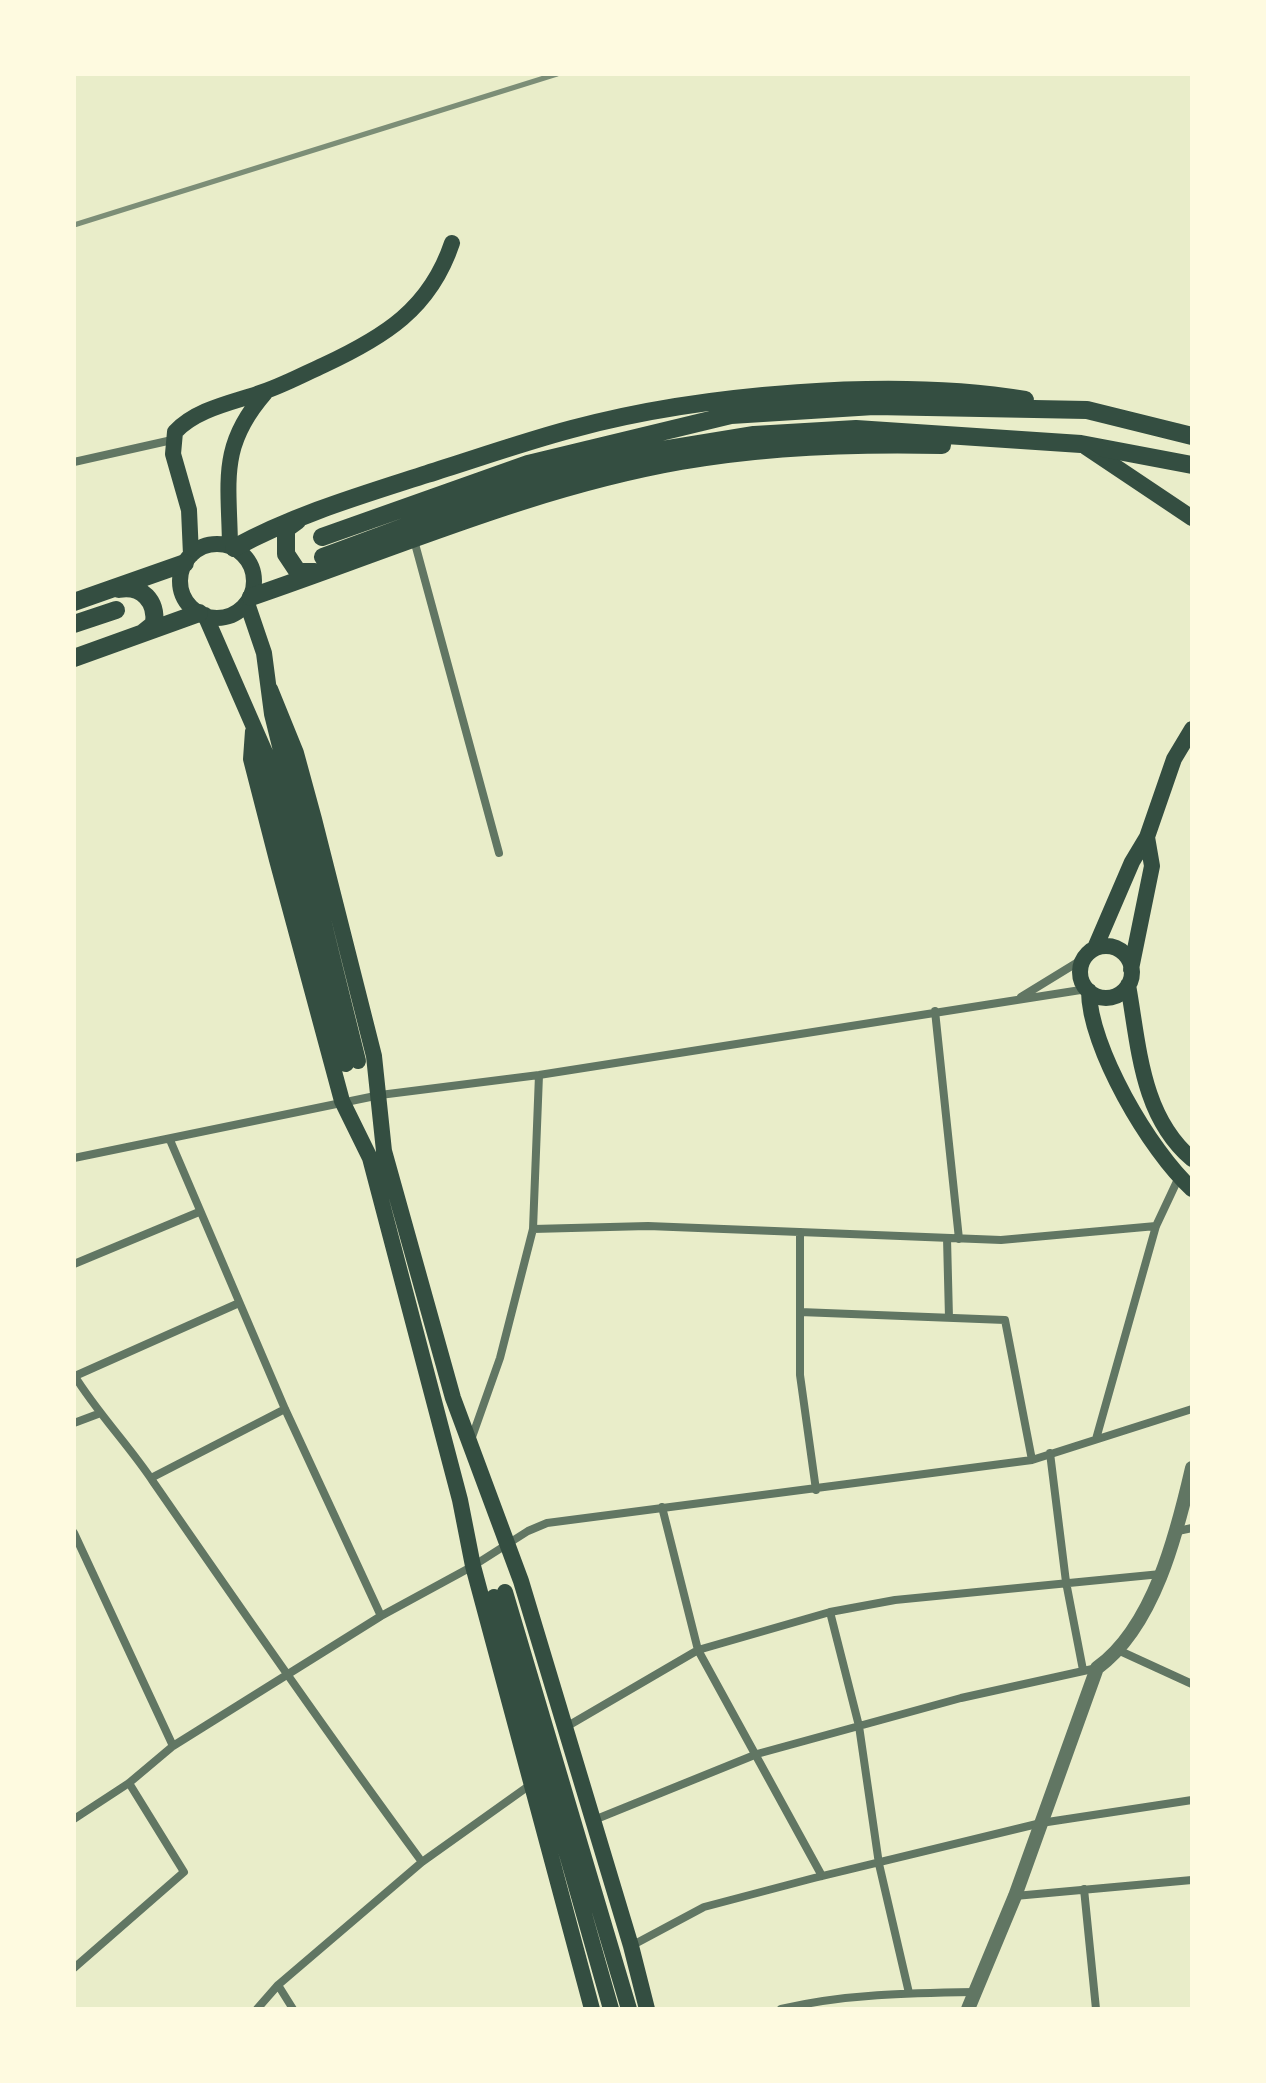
<!DOCTYPE html>
<html>
<head>
<meta charset="utf-8">
<style>
	body { margin:0 }
	#map { position:relative; width:1266px; height:2083px; overflow:hidden; background:#e9edc9; font-family:Jost,sans-serif }
	canvas { display:block }
	.frame { position:absolute; inset:0; border:76px solid #fefae0; pointer-events:none }
</style>
</head>
<body>
<div id="map">
<canvas width="1266" height="2083"></canvas>
<div class="frame"></div>
</div>
<script>
const context = document.querySelector('canvas').getContext('2d');
context.lineJoin = 'round';
function stroke(path, color, width, dash) { context.strokeStyle = color; context.lineWidth = width; context.lineCap = dash ? 'butt' : 'round'; context.setLineDash(dash || []); context.stroke(path); }
const minor = new Path2D(`
	M 74,462 L 172,440
	M 414,540 L 499,853
	M 1021,997 L 1083,959
	M 935,1011 L 959,1239
	M 170,1140 L 285,1409 L 381,1616
	M 74,1158 L 380,1095 L 539,1075 L 1087,989
	M 533,1229 L 539,1075
	M 800,1232 L 800,1375 L 816,1490
	M 947,1238 L 949,1318
	M 74,1264 L 199,1212
	M 800,1312 L 1005,1320 L 1032,1460
	M 74,1375 C 98,1414 129,1445 154,1483 C 242,1610 330,1737 422,1862
	M 75,1376 L 239,1303
	M 74,1423 L 98,1414
	M 1096,1439 L 1156,1226 L 1179,1177
	M 471,1440 L 500,1358 L 533,1229 L 648,1226 L 1001,1240 L 1156,1226
	M 1050,1453 L 1066,1582 L 1083,1670
	M 151,1478 L 285,1409
	M 662,1507 L 698,1650 L 822,1876
	M 1178,1531 L 1192,1528
	M 74,1533 L 173,1746
	M 830,1612 L 859,1726 L 879,1864 L 909,1993
	M 1120,1651 L 1192,1684
	M 566,1727 L 698,1650 L 830,1612 L 895,1600 L 1161,1574
	M 74,1819 L 129,1783 L 173,1746 L 381,1616 L 473,1566 L 528,1531 L 547,1523 L 1032,1460 L 1192,1409
	M 594,1820 L 757,1754 L 961,1698 L 1097,1668
	M 1084,1889 L 1096,2009
	M 1015,1896 L 1192,1880
	M 631,1946 L 704,1907 L 814,1878 L 1041,1823 L 1192,1800
	M 74,1968 L 184,1872 L 129,1783
	M 278,1985 L 293,2009
	M 257,2009 L 278,1985 L 422,1862 L 530,1785
	M 781,2009 C 844,1994 910,1993 975,1992`);
const tertiary = new Path2D(`
	M 968,2009 L 1015,1896 L 1097,1668 C 1154,1627 1177,1533 1192,1468`);
const secondary = new Path2D(`
	M 1086,447 L 1192,518
	M180 581a37 37 0 1 1 74 0a37 37 0 1 1-74 0Z
	M 230,545 C 229,480 219,446 265,393
	M 191,555 L 189,510 L 173,454 L 175,432 C 195,410 230,403 257,394 C 280,387 302,375 324,365 C 384,337 430,309 452,243
	M 247,603 L 264,653 L 272,714 L 358,1061
	M 205,615 L 267,757 L 346,1064
	M 270,689 L 296,753 L 314,819 L 374,1056 L 384,1151 L 453,1398 L 521,1581 L 631,1946 L 647,2009
	M 253,731 L 251,759 L 277,860 L 342,1101 L 370,1158 L 460,1500 L 473,1566 L 592,2009
	M1080 972a26 26 0 1 1 52 0a26 26 0 1 1-52 0Z
	M 1095,948 L 1132,862 L 1147,837 L 1174,759 L 1192,729
	M 1131,969 L 1152,866 L 1147,837
	M 1128,985 C 1139,1046 1141,1116 1192,1159
	M 1089,991 C 1089,1047 1150,1151 1192,1189
	M 505,1592 L 629,2009
	M 494,1597 L 611,2009`);
const primary = new Path2D(`
	M 297,521 L 286,529 L 286,554 L 298,572 L 315,572
	M 322,537 L 528,464 L 731,415 L 874,406 L 1087,410 L 1192,436
	M 234,548 C 294,515 362,495 427,474 C 475,459 523,442 572,429 C 701,394 893,378 1025,400
	M 323,557 L 521,484 L 638,454 L 754,435 L 856,429 L 1081,444 L 1192,465
	M 119,589 C 142,585 157,601 154,624 L 144,632
	M 251,597 C 392,549 533,487 681,461 C 766,446 855,443 942,445
	M 74,602 L 185,563
	M 74,624 L 116,610
	M 74,658 L 199,613`);
const rail = new Path2D(`
	M 74,225 L 557,74`);
stroke(minor, '#617663', 8);
stroke(tertiary, '#617663', 14);
stroke(secondary, '#344e41', 16);
stroke(primary, '#344e41', 18);
stroke(rail, '#7c8e77', 5);
</script>
</body>
</html>
